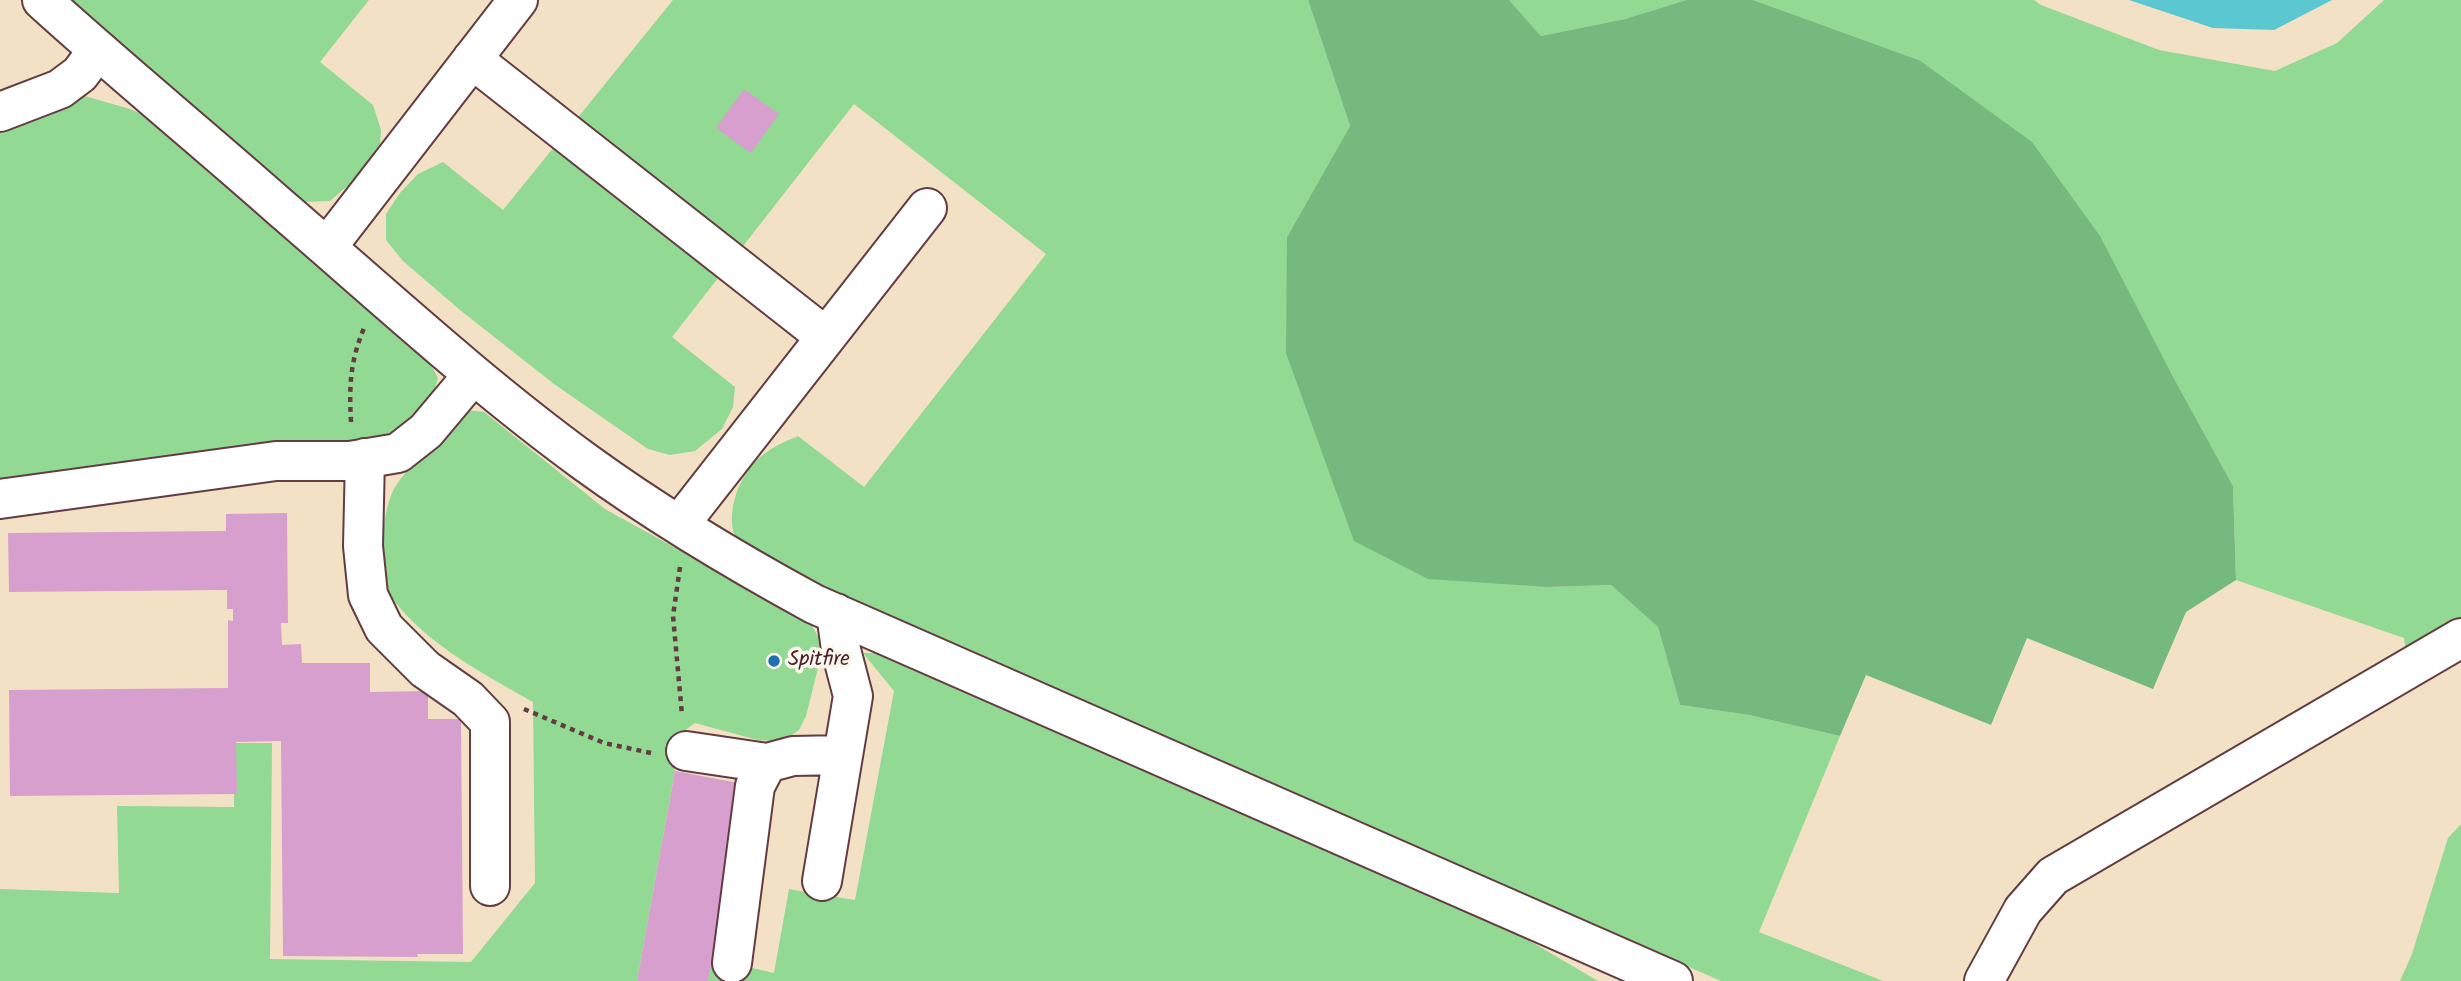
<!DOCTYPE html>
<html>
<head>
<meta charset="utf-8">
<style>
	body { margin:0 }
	canvas { display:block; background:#f2e1c4 }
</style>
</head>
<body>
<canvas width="2461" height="981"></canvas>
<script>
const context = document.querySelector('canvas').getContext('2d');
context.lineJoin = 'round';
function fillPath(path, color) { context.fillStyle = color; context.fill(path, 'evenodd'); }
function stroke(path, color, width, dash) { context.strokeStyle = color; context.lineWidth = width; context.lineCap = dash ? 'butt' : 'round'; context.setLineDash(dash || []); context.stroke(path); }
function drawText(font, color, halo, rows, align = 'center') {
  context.font = font + ' Kalam,sans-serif'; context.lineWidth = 7; context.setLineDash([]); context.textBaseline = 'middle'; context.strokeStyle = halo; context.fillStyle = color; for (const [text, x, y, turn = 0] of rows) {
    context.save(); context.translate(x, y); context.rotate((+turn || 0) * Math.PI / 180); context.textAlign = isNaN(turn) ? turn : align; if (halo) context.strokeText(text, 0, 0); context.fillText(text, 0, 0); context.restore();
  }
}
const green = new Path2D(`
	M 69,0 L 369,0 L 320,62 L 373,105 L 381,130 L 380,146 L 358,177 L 330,201 L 299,202 Z
	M 673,0 L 1308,0 L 1350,126 L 1287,237 L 1548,587 L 1611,585 L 1658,627 L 1680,705 L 1749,715 L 1840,736 L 1759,932 L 1883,981 L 1721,981 L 811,584 L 737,541 C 723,514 740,471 764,454 C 774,446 787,441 798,436 L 864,487 L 1046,254 L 854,104 L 672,337 L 735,387 L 733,407 L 722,429 L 695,451 L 670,455 L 648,449 L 554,384 L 460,310 L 403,261 L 386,240 L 386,214 L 400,193 L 418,174 L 443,162 L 503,210 Z
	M 1509,0 L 1686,0 L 1625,19 L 1541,36 Z
	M 1753,0 L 2034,0 L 2041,5 L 2159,50 L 2275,71 L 2337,43 L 2384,0 L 2461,0 L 2461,652 L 2410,682 L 2404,638 L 2236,580 L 2233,486 L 2171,373 L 1919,60 Z
	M 60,89 L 130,109 L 153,119 L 431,365 L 438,378 L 432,398 L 398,430 L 368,441 L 321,443 L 0,487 L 0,112 Z
	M 467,410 L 484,412 L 605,509 L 811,623 L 818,637 L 821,656 L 806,716 L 799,730 L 782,742 L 758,740 L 695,723 L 665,745 L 675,771 L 637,981 L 0,981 L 0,889 L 119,893 L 117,806 L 234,807 L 235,743 L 272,743 L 270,959 L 471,962 L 535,883 L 533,702 C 484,674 430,646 395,602 C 376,578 380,508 397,484 C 417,456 442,432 467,410 Z
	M 863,653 L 884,653 L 1518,934 L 1598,981 L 708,981 L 712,959 L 774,973 L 789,889 L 855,900 L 894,691 Z
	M 2461,824 L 2461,981 L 2400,981 L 2412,954 L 2448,838 Z`);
const forest = new Path2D(`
	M 1308,0 L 1509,0 L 1541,36 L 1625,19 L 1686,0 L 1753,0 L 1919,60 L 2032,142 L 2100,236 L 2171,373 L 2233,486 L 2236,580 L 2186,612 L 2153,689 L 2027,638 L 1991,725 L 1866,675 L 1840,736 L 1749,715 L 1680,705 L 1658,627 L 1611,585 L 1548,587 L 1428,579 L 1354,541 L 1286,353 L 1287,237 L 1350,126 Z`);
const water = new Path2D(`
	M 2129,0 L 2332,0 L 2274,30 L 2213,28 Z`);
const building = new Path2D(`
	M 744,89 L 779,114 L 751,153 L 716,128 Z
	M 287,513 L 288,623 L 281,623 L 282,645 L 301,644 L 302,663 L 370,663 L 370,692 L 428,691 L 428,719 L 461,719 L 463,954 L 417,954 L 418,957 L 283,956 L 281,741 L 236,742 L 237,794 L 10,796 L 9,690 L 228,688 L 228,620 L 233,621 L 233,609 L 227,609 L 227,590 L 9,592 L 8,533 L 226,531 L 226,514 Z
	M 675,771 L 744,784 L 708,981 L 637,981 Z`);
const path = new Path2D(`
	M 351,422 C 349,386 350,362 364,328
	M 680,567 L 673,616 L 682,715
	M 524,709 L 604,743 L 651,753`);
const minor = new Path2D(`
	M 42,0 C 120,71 202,138 281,208 C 381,294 478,384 585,462 C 658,515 735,561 814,604 L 1673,981
	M 472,59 L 826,337
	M 0,112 L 60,89 L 80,74 L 97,51
	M 327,247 L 518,0
	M 365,458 L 363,546 L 368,595 L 384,628 L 425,669 L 468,699 L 490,722 L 490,886
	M 0,499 L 276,461 L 350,461 L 398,453 L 426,431 L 473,375
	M 679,525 L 927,208
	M 686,751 L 767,763
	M 822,881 L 853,696 L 841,650 L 836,613
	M 732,963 L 755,786 L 767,763 L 793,756 L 843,755
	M 1984,981 L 2023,910 L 2053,876 L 2461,638`);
const markers = [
	[774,661,7,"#1f6fb2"]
];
const poiNames = [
	["Spitfire",788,661]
];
fillPath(green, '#92d994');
fillPath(forest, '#75b97e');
fillPath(water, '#5ac7d1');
fillPath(building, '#d79fce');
stroke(minor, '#633c42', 42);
stroke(path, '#633c42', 4.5, [5, 5]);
stroke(minor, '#fff', 38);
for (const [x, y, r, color] of markers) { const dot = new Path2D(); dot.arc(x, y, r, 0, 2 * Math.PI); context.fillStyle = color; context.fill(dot); stroke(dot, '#fbf7ec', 2.5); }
drawText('21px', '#4a1f2b', '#fbf7ec', poiNames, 'left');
</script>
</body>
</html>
